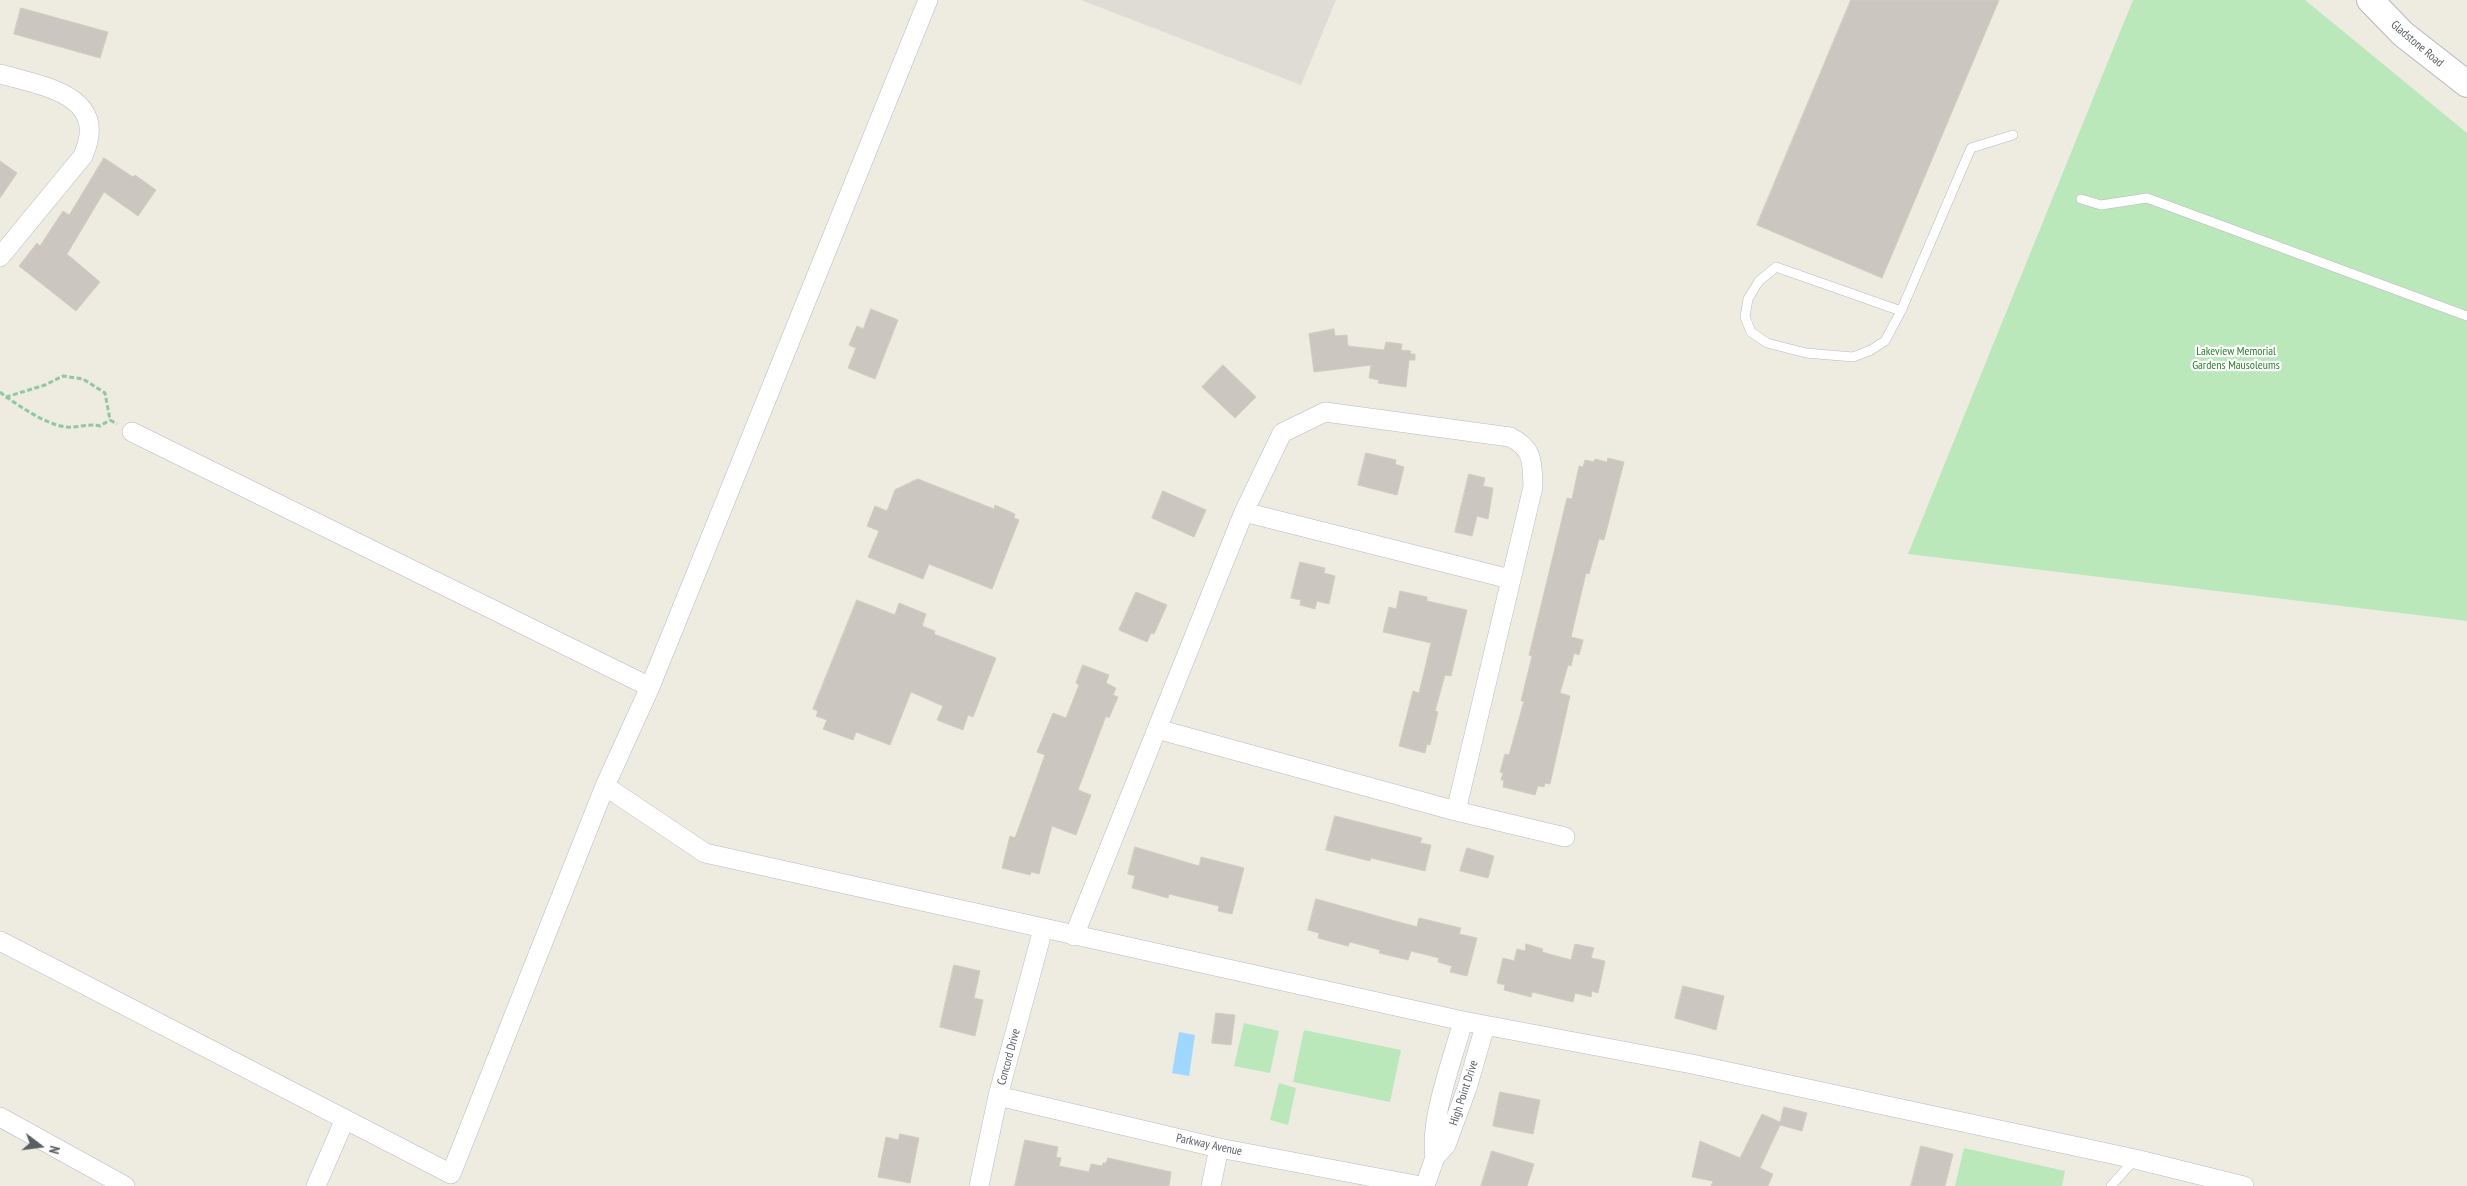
<!DOCTYPE html>
<html>
<head>
<meta charset="utf-8">
<style>
	body { margin:0 }
	#map { position:relative; width:2467px; height:1186px; overflow:hidden; background:#eeebe1; font-family:"PT Sans Narrow",sans-serif }
	canvas { display:block }
	.north { position:absolute; left:15px; top:1121px; width:50px; height:50px; -webkit-text-stroke:4px #fff; paint-order:stroke; rotate:105deg; font-size:14px; font-weight:700; line-height:20px; text-align:center; color:#595e63 }
	.north::after { content:''; display:block; margin:auto; width:18px; height:22px; background:#595e63; clip-path:polygon(50% 0,100% 100%,50% 72%,0 100%) }
</style>
</head>
<body>
<div id="map">
<canvas width="2467" height="1186"></canvas>
<div class="north">N</div>
</div>
<script>
const context = document.querySelector('canvas').getContext('2d');
context.lineJoin = 'round';
function fillPath(path, color) { context.fillStyle = color; context.fill(path, 'evenodd'); }
function stroke(path, color, width, dash) { context.strokeStyle = color; context.lineWidth = width; context.lineCap = dash ? 'butt' : 'round'; context.setLineDash(dash || []); context.stroke(path); }
function drawText(font, color, halo, rows, align = 'center') {
  context.font = font + ' "PT Sans Narrow",sans-serif'; context.lineWidth = 4.5; context.setLineDash([]); context.textBaseline = 'middle'; context.strokeStyle = halo; context.fillStyle = color; for (const [text, x, y, turn = 0] of rows) {
    context.save(); context.translate(x, y); context.rotate((+turn || 0) * Math.PI / 180); context.textAlign = isNaN(turn) ? turn : align; if (halo) context.strokeText(text, 0, 0); context.fillText(text, 0, 0); context.restore();
  }
}
const industrial = new Path2D(`
	M 1081,0 L 1336,0 L 1301,85 Z`);
const green = new Path2D(`
	M 2133,0 L 2305,0 L 2467,133 L 2467,621 L 1908,554 Z
	M 1244,1023 L 1279,1031 L 1270,1073 L 1234,1066 Z
	M 1304,1030 L 1401,1050 L 1390,1102 L 1293,1082 Z
	M 1279,1083 L 1296,1088 L 1288,1125 L 1270,1120 Z
	M 1964,1148 L 2065,1171 L 2062,1186 L 1955,1186 Z`);
const water = new Path2D(`
	M 1179,1032 L 1195,1035 L 1189,1076 L 1172,1073 Z`);
const building = new Path2D(`
	M 1851,0 L 1999,0 L 1882,278 L 1757,225 Z
	M 21,8 L 108,32 L 100,58 L 14,34 Z
	M 104,158 L 133,177 L 135,175 L 156,190 L 138,216 L 104,192 L 67,254 L 100,282 L 76,311 L 19,266 L 37,243 L 40,246 L 63,211 L 69,215 Z
	M 0,161 L 17,173 L 0,198 Z
	M 871,309 L 898,320 L 875,379 L 848,368 L 856,348 L 849,345 L 857,326 L 863,329 Z
	M 1334,329 L 1335,336 L 1347,335 L 1348,346 L 1384,350 L 1386,342 L 1402,344 L 1401,350 L 1411,351 L 1410,354 L 1415,354 L 1415,360 L 1409,360 L 1406,387 L 1378,383 L 1379,380 L 1369,378 L 1371,365 L 1314,372 L 1309,334 Z
	M 1223,365 L 1256,397 L 1235,418 L 1202,387 Z
	M 1366,453 L 1396,460 L 1395,464 L 1404,467 L 1397,495 L 1358,485 Z
	M 1608,458 L 1624,462 L 1604,540 L 1599,539 L 1589,574 L 1586,573 L 1571,637 L 1583,640 L 1579,655 L 1574,653 L 1571,666 L 1568,665 L 1560,693 L 1570,696 L 1550,784 L 1545,783 L 1544,787 L 1538,786 L 1535,795 L 1503,787 L 1504,780 L 1501,780 L 1503,773 L 1500,772 L 1505,754 L 1509,755 L 1524,701 L 1521,701 L 1532,656 L 1529,655 L 1567,498 L 1572,499 L 1579,466 L 1583,467 L 1585,460 L 1594,462 L 1595,459 L 1607,462 Z
	M 1469,474 L 1485,478 L 1483,486 L 1493,488 L 1488,519 L 1477,516 L 1472,536 L 1455,532 Z
	M 918,479 L 994,509 L 995,505 L 1015,514 L 1014,518 L 1019,520 L 992,589 L 929,564 L 923,579 L 868,557 L 879,531 L 867,526 L 875,506 L 887,511 L 895,490 Z
	M 1163,491 L 1206,510 L 1194,537 L 1152,518 Z
	M 1300,562 L 1325,568 L 1324,573 L 1335,576 L 1329,604 L 1317,601 L 1315,609 L 1300,605 L 1301,600 L 1291,598 Z
	M 1400,591 L 1427,597 L 1427,601 L 1467,610 L 1451,676 L 1445,675 L 1435,711 L 1438,712 L 1430,745 L 1427,744 L 1425,753 L 1399,746 L 1413,691 L 1419,693 L 1431,643 L 1383,632 L 1389,607 L 1396,609 Z
	M 1136,592 L 1167,605 L 1154,634 L 1151,633 L 1147,642 L 1119,630 Z
	M 857,600 L 895,615 L 899,603 L 926,614 L 922,626 L 935,631 L 934,634 L 996,658 L 973,717 L 968,715 L 963,730 L 937,720 L 943,706 L 911,692 L 890,745 L 856,732 L 853,740 L 823,729 L 827,720 L 816,716 L 818,711 L 813,709 Z
	M 1083,665 L 1109,675 L 1106,683 L 1116,688 L 1113,695 L 1118,697 L 1109,718 L 1106,716 L 1078,790 L 1091,795 L 1076,835 L 1052,826 L 1039,874 L 1031,872 L 1030,875 L 1002,868 L 1010,836 L 1015,838 L 1045,755 L 1037,752 L 1053,713 L 1066,718 L 1079,685 L 1076,683 Z
	M 1335,816 L 1422,838 L 1420,843 L 1431,845 L 1425,871 L 1371,858 L 1370,861 L 1326,850 Z
	M 1135,847 L 1199,866 L 1201,857 L 1244,868 L 1232,914 L 1218,911 L 1219,906 L 1169,894 L 1168,898 L 1132,888 L 1135,876 L 1128,874 Z
	M 1467,848 L 1494,856 L 1488,878 L 1460,871 Z
	M 1316,899 L 1417,927 L 1419,918 L 1461,928 L 1459,934 L 1477,938 L 1467,976 L 1450,972 L 1452,966 L 1438,962 L 1439,958 L 1411,951 L 1408,960 L 1379,953 L 1380,950 L 1350,942 L 1348,946 L 1318,938 L 1319,933 L 1308,930 Z
	M 1526,944 L 1543,949 L 1542,952 L 1571,960 L 1575,944 L 1594,948 L 1591,958 L 1605,961 L 1598,993 L 1592,991 L 1591,997 L 1575,993 L 1573,1002 L 1532,992 L 1531,997 L 1504,990 L 1505,985 L 1497,983 L 1503,958 L 1514,961 L 1517,949 L 1525,951 Z
	M 954,965 L 980,971 L 974,998 L 983,1000 L 975,1036 L 940,1027 Z
	M 1683,986 L 1724,996 L 1716,1030 L 1675,1018 Z
	M 1216,1013 L 1235,1015 L 1231,1045 L 1212,1043 Z
	M 1500,1092 L 1540,1100 L 1533,1134 L 1493,1126 Z
	M 1784,1107 L 1807,1113 L 1802,1131 L 1780,1125 L 1760,1168 L 1773,1174 L 1768,1186 L 1711,1186 L 1713,1181 L 1692,1177 L 1700,1141 L 1740,1158 L 1762,1114 L 1780,1122 Z
	M 900,1134 L 919,1138 L 910,1183 L 878,1177 L 886,1137 L 898,1140 Z
	M 1025,1140 L 1058,1147 L 1056,1157 L 1061,1158 L 1059,1166 L 1089,1172 L 1091,1164 L 1102,1166 L 1103,1163 L 1106,1163 L 1108,1158 L 1171,1172 L 1169,1186 L 1015,1186 Z
	M 1921,1146 L 1953,1154 L 1945,1186 L 1911,1186 Z
	M 1492,1151 L 1534,1164 L 1527,1186 L 1481,1186 Z`);
const path = new Path2D(`
	M 0,392 L 6,397 L 45,385 L 63,376 L 83,379 L 105,393 L 110,420 L 117,424
	M 6,397 C 23,408 45,424 66,427 C 78,428 88,423 100,426 L 110,420`);
const lane = new Path2D(`
	M 2081,199 L 2101,205 L 2147,198 L 2467,316
	M 1901,311 L 1776,267 L 1759,281 L 1748,299 L 1745,317 L 1751,332 L 1767,343 L 1806,353 L 1853,357 L 1871,350 L 1885,341 L 1901,311 L 1971,148 L 2013,135
	M 2111,1186 L 2135,1159`);
const street = new Path2D(`
	M 0,74 C 43,86 110,95 83,156 L 0,257
	M 132,432 L 650,687
	M 1244,512 L 1510,579
	M 1157,729 L 1456,811 L 1565,837
	M 605,786 L 705,853 L 1463,1021 L 1692,1064 L 2135,1159 L 2244,1186
	M 1074,936 L 1244,512 L 1282,433 L 1325,412 L 1510,437 C 1534,449 1532,462 1533,487 L 1456,811
	M 0,941 L 451,1174 L 605,786 L 650,687 L 928,0
	M 998,1096 L 1219,1148 L 1421,1186
	M 0,1117 L 125,1186
	M 1435,1157 C 1429,1120 1453,1059 1463,1021
	M 316,1186 L 345,1119
	M 979,1186 L 998,1096 L 1043,929
	M 1211,1186 L 1219,1148
	M 1425,1186 L 1435,1157 L 1446,1145 L 1467,1088 L 1485,1026`);
const secondary = new Path2D(`
	M 2370,0 L 2403,34 L 2467,84`);
const streetNames = [
	["Gladstone Road",2417,44,40],
	["Concord Drive",1009,1057,-75],
	["High Point Drive",1464,1093,-72],
	["Parkway Avenue",1209,1145,12]
];
const parkNames = [
	["Lakeview Memorial",2236,352],
	["Gardens Mausoleums",2236,366]
];
fillPath(industrial, '#dedcd5');
fillPath(green, '#bbe8ba');
fillPath(water, '#a0d7ff');
fillPath(building, '#cbc7c0');
stroke(building, '#d3ccbe', 1);
stroke(lane, '#b6babf', 10);
stroke(street, '#b6babf', 20);
stroke(secondary, '#b5b9bf', 28);
stroke(path, '#91c8a0', 3, [5, 2.5]);
stroke(lane, '#fff', 9);
stroke(street, '#fff', 19);
stroke(secondary, '#fff', 26);
drawText('12px', '#595e63', '#fff', streetNames);
drawText('12px', '#2b822e', '#fff', parkNames);
</script>
</body>
</html>
